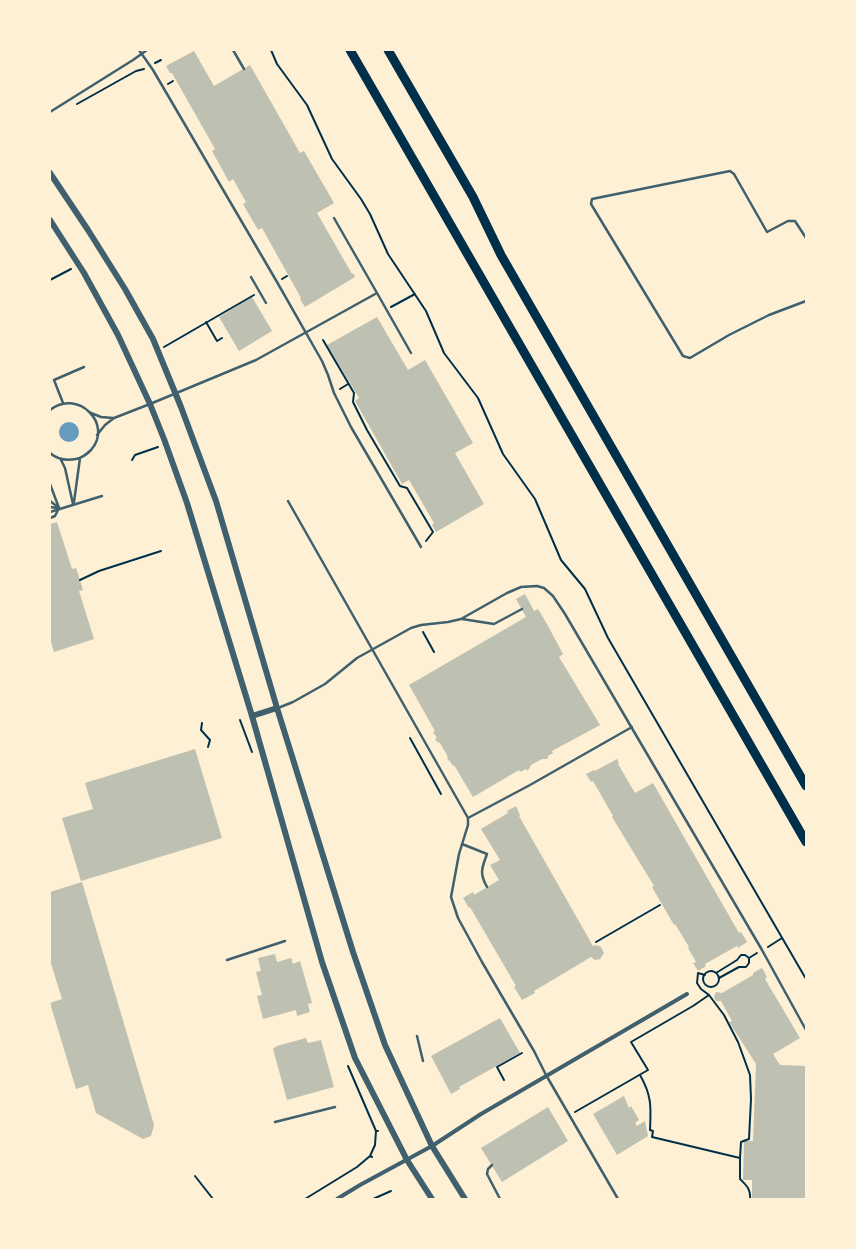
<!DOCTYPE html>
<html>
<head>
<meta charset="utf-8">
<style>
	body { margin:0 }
	#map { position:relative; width:856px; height:1249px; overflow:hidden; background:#fdf0d5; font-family:"PT Sans Narrow",sans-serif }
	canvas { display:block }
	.frame { position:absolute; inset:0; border:51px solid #fdf0d5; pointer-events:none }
</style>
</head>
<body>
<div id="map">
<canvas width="856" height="1249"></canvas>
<div class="frame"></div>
</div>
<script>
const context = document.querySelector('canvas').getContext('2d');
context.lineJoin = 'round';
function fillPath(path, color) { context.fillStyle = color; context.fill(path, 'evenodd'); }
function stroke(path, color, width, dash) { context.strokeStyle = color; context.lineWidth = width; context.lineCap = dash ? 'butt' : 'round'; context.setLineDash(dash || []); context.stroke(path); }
const water = new Path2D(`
	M59 432a10 10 0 1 1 20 0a10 10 0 1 1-20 0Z`);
const building = new Path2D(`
	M 194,51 L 214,86 L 250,65 L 300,153 L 304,151 L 334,203 L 317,213 L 352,274 L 353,273 L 355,277 L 305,307 L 300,299 L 301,298 L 262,228 L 258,230 L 243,204 L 246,202 L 233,179 L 229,182 L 212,151 L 215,149 L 172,73 L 170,73 L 166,66 Z
	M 252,297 L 272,331 L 239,351 L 219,317 Z
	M 377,317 L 408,370 L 425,360 L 473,443 L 455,453 L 484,504 L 436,532 L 432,525 L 434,523 L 409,480 L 402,484 L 355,401 L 359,398 L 327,345 Z
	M 57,522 L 72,569 L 76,568 L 80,580 L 83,590 L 79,591 L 94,639 L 54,652 L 50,639 L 50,524 Z
	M 525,594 L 534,611 L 538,609 L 547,624 L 563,654 L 559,657 L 600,725 L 552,751 L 553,753 L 548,756 L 548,758 L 546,759 L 542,759 L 531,765 L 529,769 L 527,771 L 526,769 L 520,772 L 519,770 L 473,797 L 454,765 L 453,766 L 449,760 L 448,761 L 447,755 L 440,743 L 437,742 L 435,739 L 437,738 L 433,732 L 435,731 L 409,685 L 526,617 L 516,599 Z
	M 195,749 L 222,838 L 81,881 L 62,818 L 93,809 L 85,783 Z
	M 617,759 L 619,763 L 618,764 L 635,793 L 653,783 L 739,933 L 741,932 L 747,942 L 738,948 L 737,946 L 705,964 L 706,966 L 698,971 L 693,963 L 696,962 L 688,948 L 689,947 L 675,924 L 674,925 L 652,887 L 654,886 L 612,817 L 613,816 L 593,781 L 591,782 L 586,774 L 594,770 L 595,771 Z
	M 516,806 L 520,815 L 519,816 L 593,946 L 596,945 L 601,947 L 604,953 L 600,959 L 595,960 L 591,957 L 534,991 L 535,993 L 522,1000 L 514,987 L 516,986 L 470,907 L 469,908 L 463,898 L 473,892 L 474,895 L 499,880 L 490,865 L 500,860 L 481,829 L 508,813 L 507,811 Z
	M 82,882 L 154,1125 L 151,1136 L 143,1139 L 96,1113 L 88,1085 L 76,1089 L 50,1003 L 62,999 L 50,960 L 50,892 Z
	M 275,954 L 277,962 L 291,958 L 293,964 L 300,961 L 312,1003 L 308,1004 L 310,1012 L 297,1016 L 296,1010 L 263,1019 L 257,996 L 262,995 L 256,972 L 261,971 L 258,958 Z
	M 762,968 L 767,977 L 765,979 L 800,1038 L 773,1054 L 780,1065 L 806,1066 L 806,1199 L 752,1199 L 752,1180 L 743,1180 L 744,1141 L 753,1141 L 756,1064 L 729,1022 L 732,1021 L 721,1001 L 716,1001 L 714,997 L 716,992 L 722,993 L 753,975 L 753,973 Z
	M 500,1018 L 520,1053 L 459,1087 L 460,1089 L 451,1094 L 431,1056 Z
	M 306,1038 L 308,1043 L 321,1040 L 334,1087 L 287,1100 L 273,1049 L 277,1046 Z
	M 624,1096 L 629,1108 L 631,1106 L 639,1120 L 635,1123 L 637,1126 L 645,1121 L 648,1136 L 617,1155 L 593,1114 Z
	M 548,1107 L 568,1141 L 502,1182 L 481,1148 Z`);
const path = new Path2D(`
	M 271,50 L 277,64 L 307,105 L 332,159 L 361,199 L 370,214 L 388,254 L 426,311 L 444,353 L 478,398 L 503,454 L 535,499 L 561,560 L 585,589 L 608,638 L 806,979
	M 155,63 L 161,60
	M 168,84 L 173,81
	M 77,104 L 136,71 L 144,69
	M 282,279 L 287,276
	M 50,280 L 71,269
	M 391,307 L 415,294
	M 206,322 L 217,341 L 222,338
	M 323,340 L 354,393 L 353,402 L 367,430 L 400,486 L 407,488 L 433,532 L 426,541
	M 164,347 L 254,295
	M 340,389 L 348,384
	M 132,460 L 135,455 L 158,447
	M 80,580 L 99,571 L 161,551
	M 423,632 L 434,652
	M 240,720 L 252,752
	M 202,723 L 201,730 L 210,740 L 208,747
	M 410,738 L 441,794
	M 596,942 L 660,905
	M 768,947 L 782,938
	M 749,958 L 757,953
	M703 979a8 8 0 1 1 16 0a8 8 0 1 1-16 0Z
	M 716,973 L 737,960 L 741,955 L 745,955 L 749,958
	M 705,975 L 698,973 L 697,983 L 701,989 L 709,995 L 724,1015 L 738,1042 L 750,1075 L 751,1099 L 749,1139 L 741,1142 L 740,1158 L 740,1179 C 746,1185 751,1189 750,1199
	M 719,978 L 739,967 L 746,967 L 749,963 L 749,958
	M 348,1066 L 376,1131 L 378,1131
	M 640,1075 C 652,1096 651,1107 650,1130 L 653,1131 L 652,1137 L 740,1158
	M 504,1080 L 497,1067 L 522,1053
	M 575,1112 L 648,1070 L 631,1042 L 693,1006 L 709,995
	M 372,1157 L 370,1156 L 375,1145 L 376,1131
	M 195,1176 L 213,1199
	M 305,1199 L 357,1167 L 370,1156
	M 373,1199 L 391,1191`);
const service = new Path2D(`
	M 139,50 L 153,70 L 277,282 L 322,361 L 328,375 L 334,393 L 351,427 L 421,547
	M 233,50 L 244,69
	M 50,112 L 133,60 L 147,50
	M 806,238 L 795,221 L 788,221 L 767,232 L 734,174 L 730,171 L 592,199 L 591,204 L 683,356 L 690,358 L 729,335 L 769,315 L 806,301
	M 251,277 L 266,303
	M 377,293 L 411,353
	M 63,403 L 54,380 L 84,367
	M 50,410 C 77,388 114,424 91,450 C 87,454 82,458 76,459 C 66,461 57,459 50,453
	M 91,413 L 101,417 L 113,418
	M 97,435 L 105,425 L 114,418 L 150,404 L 256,360 L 377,293 L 334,218
	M 61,460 L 65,468 L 73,504
	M 50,484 L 59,508 L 55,516 L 50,518
	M 50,501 L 59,508
	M 288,501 L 468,818 L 468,825 L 459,854 L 451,897 L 458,918 L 482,962 L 534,1051 L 546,1075 L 618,1199
	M 74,502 L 80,458
	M 50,507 L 57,508
	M 50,512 L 102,496
	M 462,619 L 494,624 L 522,609
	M 278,708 L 293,702 L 325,684 L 357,658 L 411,628 L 421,625 L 448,622 L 461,619 L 507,593 L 521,587 L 537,586 L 544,588 L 553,596 L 565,614 L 762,950 L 806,1030
	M 468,818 L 530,785 L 632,727
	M 462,844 L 487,854 C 482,868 479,873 487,887
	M 227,960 L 285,941
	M 417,1036 L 423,1061
	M 275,1122 L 335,1107
	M 492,1165 L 488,1169 L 487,1174 L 500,1199`);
const minor = new Path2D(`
	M 337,1199 L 360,1185 L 432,1146 L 481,1114 L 687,994`);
const tertiary = new Path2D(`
	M 50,173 L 88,230 L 125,289 L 153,339 L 181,407 L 216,501 L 277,708 L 353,952 L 385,1045 L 432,1146 L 465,1199
	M 50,220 L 84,273 L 118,335 L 150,404 L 164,439 L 187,503 L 252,716 L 322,962 L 355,1058 L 407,1160 L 432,1199
	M 252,716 L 277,708`);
const motorway = new Path2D(`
	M 350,50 L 806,842
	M 388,50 L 473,197 L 501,255 L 806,786`);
fillPath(water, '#669bbc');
fillPath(building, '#bec0b2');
stroke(path, '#003049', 2);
stroke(service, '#3f606c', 2.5);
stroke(minor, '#3f606c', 4);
stroke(tertiary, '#3f606c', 6);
stroke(motorway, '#003049', 9);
</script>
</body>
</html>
